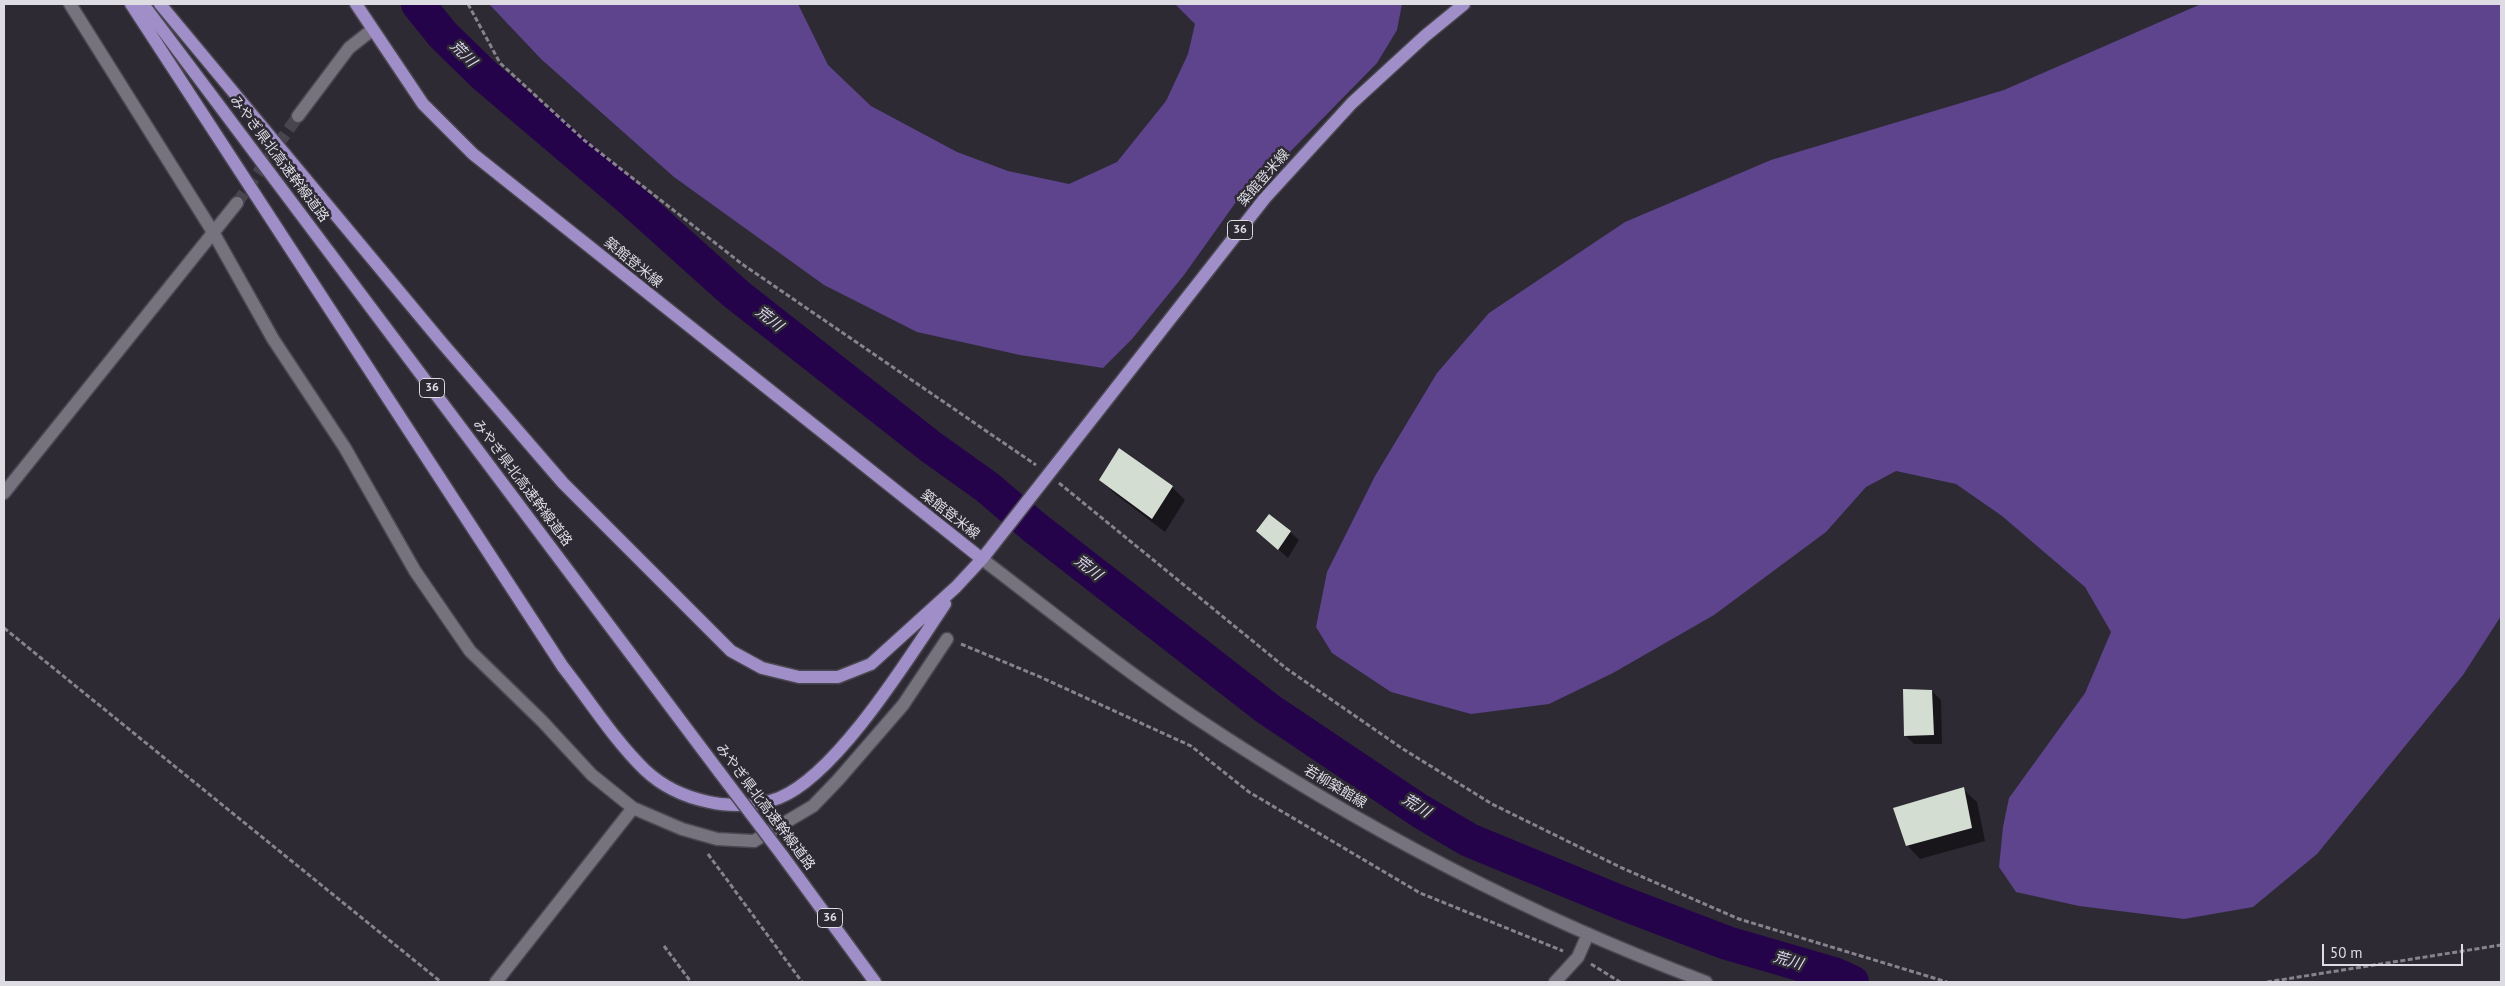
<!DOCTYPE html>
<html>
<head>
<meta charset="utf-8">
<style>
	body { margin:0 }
	#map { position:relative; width:2505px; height:986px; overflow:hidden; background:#2d2a34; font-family:"PT Sans",sans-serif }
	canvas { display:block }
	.frame { position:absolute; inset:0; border:5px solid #dedce3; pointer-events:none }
	.scale { position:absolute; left:2322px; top:944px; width:141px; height:22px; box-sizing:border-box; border:2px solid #dedce3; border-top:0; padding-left:6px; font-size:15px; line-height:18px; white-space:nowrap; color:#dedce3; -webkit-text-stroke:4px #2d2a34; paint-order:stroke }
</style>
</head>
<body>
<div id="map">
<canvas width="2505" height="986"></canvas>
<div class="frame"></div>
<div class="scale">50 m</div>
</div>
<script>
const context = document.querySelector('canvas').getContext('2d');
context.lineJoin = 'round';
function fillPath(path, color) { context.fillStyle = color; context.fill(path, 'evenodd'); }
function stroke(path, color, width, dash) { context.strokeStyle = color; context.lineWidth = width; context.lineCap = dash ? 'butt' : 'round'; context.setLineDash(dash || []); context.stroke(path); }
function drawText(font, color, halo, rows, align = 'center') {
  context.font = font + ' "PT Sans","Noto Sans JP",sans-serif'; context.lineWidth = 5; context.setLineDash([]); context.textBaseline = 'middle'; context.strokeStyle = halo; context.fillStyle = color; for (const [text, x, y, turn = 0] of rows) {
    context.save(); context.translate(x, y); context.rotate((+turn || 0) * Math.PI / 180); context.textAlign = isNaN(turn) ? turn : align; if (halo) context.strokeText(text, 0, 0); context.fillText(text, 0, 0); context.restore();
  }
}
const forest = new Path2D(`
	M 489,4 L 798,4 L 828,65 L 871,106 L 957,152 L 1008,171 L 1069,184 L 1117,162 L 1166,101 L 1188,54 L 1195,24 L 1175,4 L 1402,4 L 1397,30 L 1377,63 L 1284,158 L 1241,195 L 1184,275 L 1132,339 L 1103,368 L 1020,355 L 917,332 L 824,285 L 674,177 L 541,59 Z
	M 2201,4 L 2501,4 L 2501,616 L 2463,675 L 2317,854 L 2253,907 L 2184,919 L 2079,906 L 2016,892 L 1999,867 L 2003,827 L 2009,798 L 2085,693 L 2111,632 L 2085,587 L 2002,516 L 1956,484 L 1896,471 L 1866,487 L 1826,532 L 1714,615 L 1613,673 L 1549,704 L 1471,714 L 1391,692 L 1332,653 L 1316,627 L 1327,572 L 1375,476 L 1437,373 L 1489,313 L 1625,222 L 1771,160 L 2004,90 Z`);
const shadow = new Path2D(`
	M 1101,480 L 1172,487 L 1185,500 L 1165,532 L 1114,493 Z
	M 1290,532 L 1299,540 L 1288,558 L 1267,539 Z
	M 1932,691 L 1941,700 L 1942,744 L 1914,744 L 1905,735 Z
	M 1963,789 L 1977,802 L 1985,841 L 1920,859 L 1907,845 Z`);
const river = new Path2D(`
	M 418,4 L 443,35 L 485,76 L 630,199 L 736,294 L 931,447 L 987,487 L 1034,527 L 1268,709 L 1420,811 L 1469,840 L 1622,903 L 1727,943 L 1834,974 L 1852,982`);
const building = new Path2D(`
	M 1119,448 L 1173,486 L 1152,519 L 1099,480 Z
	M 1269,514 L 1291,531 L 1278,550 L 1256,531 Z
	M 1903,689 L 1932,690 L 1934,735 L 1904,736 Z
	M 1964,787 L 1972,828 L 1906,846 L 1893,808 Z`);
const streetTunnel = new Path2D(`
	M 237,203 L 298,116`);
const path = new Path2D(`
	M 468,4 L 500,63 L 584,140 L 742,264 L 1036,465
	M 1059,483 L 1287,669 L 1403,749 L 1492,804 L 1622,868 L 1739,919 L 1947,982
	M 4,628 L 441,982
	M 961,644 L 1038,676 L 1191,746 L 1249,792 L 1420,893 L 1563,951
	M 708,854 L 802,982
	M 664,946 L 691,982
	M 1591,964 L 1620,982
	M 2267,982 L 2501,945`);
const street = new Path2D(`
	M 70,4 L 213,232 L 273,339 L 345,448 L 415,571 L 470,651 L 542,721 L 592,775 L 633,808 L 682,829 L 717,839 L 754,841 L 813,806 L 838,780 L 903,705 L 947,639
	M 298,116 L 349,48 L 372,30
	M 4,493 L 237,203
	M 496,982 L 633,808
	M 1555,982 L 1578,957 L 1588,934`);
const secondary = new Path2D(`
	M 982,559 C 1053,613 1122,669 1196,718 C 1355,824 1527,915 1706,982`);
const primary = new Path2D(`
	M 131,4 L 563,667 C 590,701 614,740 645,770 C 663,787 685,797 709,802 C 731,807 758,806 779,798 C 837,775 910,656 945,604
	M 143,4 L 720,773
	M 160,4 L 443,344 L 563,483 L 731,651 L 762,668 L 799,677 L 838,677 L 871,664 L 956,587 L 982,559 L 1265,198 L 1352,103 L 1425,36 L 1464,4
	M 356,4 L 423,104 L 473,154 L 982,559
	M 782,855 L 875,982`);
const primaryBridge = new Path2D(`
	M 720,773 L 782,855`);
const shields = [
	[1240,230,25],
	[432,388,25],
	[830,918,25]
];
const shieldNames = [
	["36",1240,230],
	["36",432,388],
	["36",830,918]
];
const streetNames = [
	["みやぎ県北高速幹線道路",279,159,53],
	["築館登米線",1264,178,-49],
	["築館登米線",633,263,39],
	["みやぎ県北高速幹線道路",522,483,53],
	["築館登米線",950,515,38],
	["若柳築館線",1335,787,31],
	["みやぎ県北高速幹線道路",765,807,53]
];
const waterNames = [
	["荒川",463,54,45],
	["荒川",769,319,38],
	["荒川",1088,568,38],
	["荒川",1416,806,32],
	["荒川",1788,961,16]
];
fillPath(forest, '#5d448c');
fillPath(shadow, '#0007');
stroke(river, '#25034a', 34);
fillPath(building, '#d4ddd1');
stroke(streetTunnel, '#48454e', 12, [12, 6]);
stroke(street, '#494750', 15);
stroke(secondary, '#494750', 15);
stroke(primary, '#494750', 15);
stroke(path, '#86838c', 3, [5, 2.5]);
stroke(street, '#76727e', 12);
stroke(secondary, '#76727e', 12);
stroke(primary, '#a08ec8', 12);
stroke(primaryBridge, '#494750', 15, []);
stroke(primaryBridge, '#a08ec8', 12);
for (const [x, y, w] of shields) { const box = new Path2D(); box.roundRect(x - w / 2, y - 9.5, w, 19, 4); context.fillStyle = '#2d2a34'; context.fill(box); stroke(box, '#dedce3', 1); }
drawText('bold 12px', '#dedce3', null, shieldNames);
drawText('14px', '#dedce3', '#2d2a34', streetNames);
drawText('italic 15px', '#dfd9ee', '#2d2a34', waterNames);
</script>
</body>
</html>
